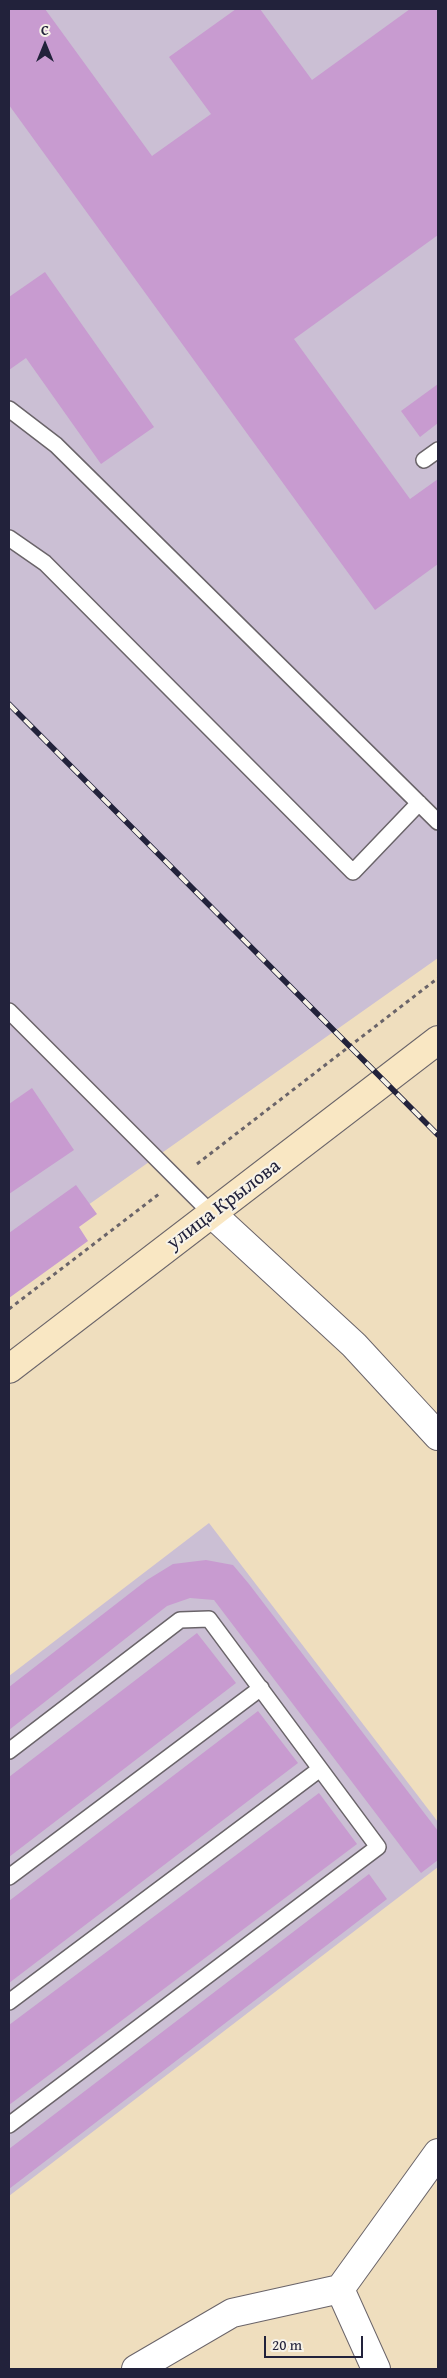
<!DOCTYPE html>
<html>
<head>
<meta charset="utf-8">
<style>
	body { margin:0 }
	#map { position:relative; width:447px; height:2378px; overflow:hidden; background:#efdebe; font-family:"Gentium Book Plus",serif }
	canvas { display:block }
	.frame { position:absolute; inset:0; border:10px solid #22223b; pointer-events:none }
	.north { position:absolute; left:20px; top:20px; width:50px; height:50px; -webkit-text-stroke:4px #f7f3e8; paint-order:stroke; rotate:0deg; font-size:14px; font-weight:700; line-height:20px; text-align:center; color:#22223b }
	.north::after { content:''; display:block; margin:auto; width:18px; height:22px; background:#22223b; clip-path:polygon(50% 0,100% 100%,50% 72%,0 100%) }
	.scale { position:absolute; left:264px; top:2336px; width:99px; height:22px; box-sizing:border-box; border:2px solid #22223b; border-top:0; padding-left:6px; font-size:15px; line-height:18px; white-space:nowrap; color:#22223b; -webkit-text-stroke:4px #f7f3e8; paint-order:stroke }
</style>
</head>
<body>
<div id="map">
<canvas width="447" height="2378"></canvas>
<div class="frame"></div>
<div class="north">С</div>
<div class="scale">20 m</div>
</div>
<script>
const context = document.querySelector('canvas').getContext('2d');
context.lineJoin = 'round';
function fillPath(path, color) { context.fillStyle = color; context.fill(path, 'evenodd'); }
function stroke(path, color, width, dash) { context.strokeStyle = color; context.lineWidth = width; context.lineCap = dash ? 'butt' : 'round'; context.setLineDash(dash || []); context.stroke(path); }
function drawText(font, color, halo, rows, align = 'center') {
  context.font = font + ' "Gentium Book Plus",serif'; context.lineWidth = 4; context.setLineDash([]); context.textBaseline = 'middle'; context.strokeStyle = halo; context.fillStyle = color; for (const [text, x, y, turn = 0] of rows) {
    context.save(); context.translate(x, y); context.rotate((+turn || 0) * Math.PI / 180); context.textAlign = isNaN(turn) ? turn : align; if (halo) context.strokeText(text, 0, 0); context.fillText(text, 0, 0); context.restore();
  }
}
const industrial = new Path2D(`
	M 9,9 L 438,9 L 438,958 L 64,1222 L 9,1266 Z
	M 209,1523 L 438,1822 L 438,1867 L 9,2196 L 9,1676 Z`);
const building = new Path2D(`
	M 9,9 L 45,9 L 152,156 L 211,114 L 169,57 L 236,9 L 260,9 L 312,80 L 410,9 L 438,9 L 438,235 L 294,339 L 410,499 L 438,479 L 438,564 L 375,610 L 9,105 Z
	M 45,272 L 154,427 L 101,464 L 26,358 L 9,370 L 9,297 Z
	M 438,384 L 438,423 L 420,437 L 401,411 Z
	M 32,1088 L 74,1150 L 9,1194 L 9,1104 Z
	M 76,1185 L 97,1214 L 79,1227 L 88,1241 L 9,1298 L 9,1233 Z
	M 206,1560 L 233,1565 L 249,1584 L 438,1831 L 438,1860 L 421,1873 L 214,1600 L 190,1598 L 167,1606 L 9,1730 L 9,1687 L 147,1580 L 173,1564 Z
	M 197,1633 L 236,1683 L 9,1857 L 9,1777 Z
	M 258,1711 L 298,1763 L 9,1983 L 9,1901 Z
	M 319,1793 L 357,1844 L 9,2105 L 9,2025 Z
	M 369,1874 L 387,1899 L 9,2189 L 9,2149 Z`);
const path = new Path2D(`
	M 197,1164 L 438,978
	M 9,1309 L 159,1194`);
const lane = new Path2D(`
	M 9,409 L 56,445 L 438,822
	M 424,460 L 438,450
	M 9,538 L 45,563 L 353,872 L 419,803
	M 9,1011 L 212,1214
	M 9,1751 L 180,1620 L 209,1619 L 378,1847 L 9,2125
	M 9,1877 L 261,1688
	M 9,2002 L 320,1769`);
const street = new Path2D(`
	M 212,1214 L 354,1345 L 438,1436
	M 340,2289 L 376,2369
	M 136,2369 L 232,2313 L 340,2289 L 438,2153`);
const secondary = new Path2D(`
	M 9,1369 L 438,1040`);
const rail = new Path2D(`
	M 9,704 L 438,1135`);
const streetNames = [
	["улица Крылова",224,1205,-37]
];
fillPath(industrial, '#cbbfd4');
fillPath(building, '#c89bd0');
stroke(lane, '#6a6469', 18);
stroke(street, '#6a6469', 30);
stroke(secondary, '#6a6469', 30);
stroke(path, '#6a6469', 3, [4, 4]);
stroke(lane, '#fff', 15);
stroke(street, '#fff', 28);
stroke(secondary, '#f9e7c3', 28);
stroke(rail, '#22223b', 5.5);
stroke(rail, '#f7f3e8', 4, [11]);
drawText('20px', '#22223b', '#f7f3e8', streetNames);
</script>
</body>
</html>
